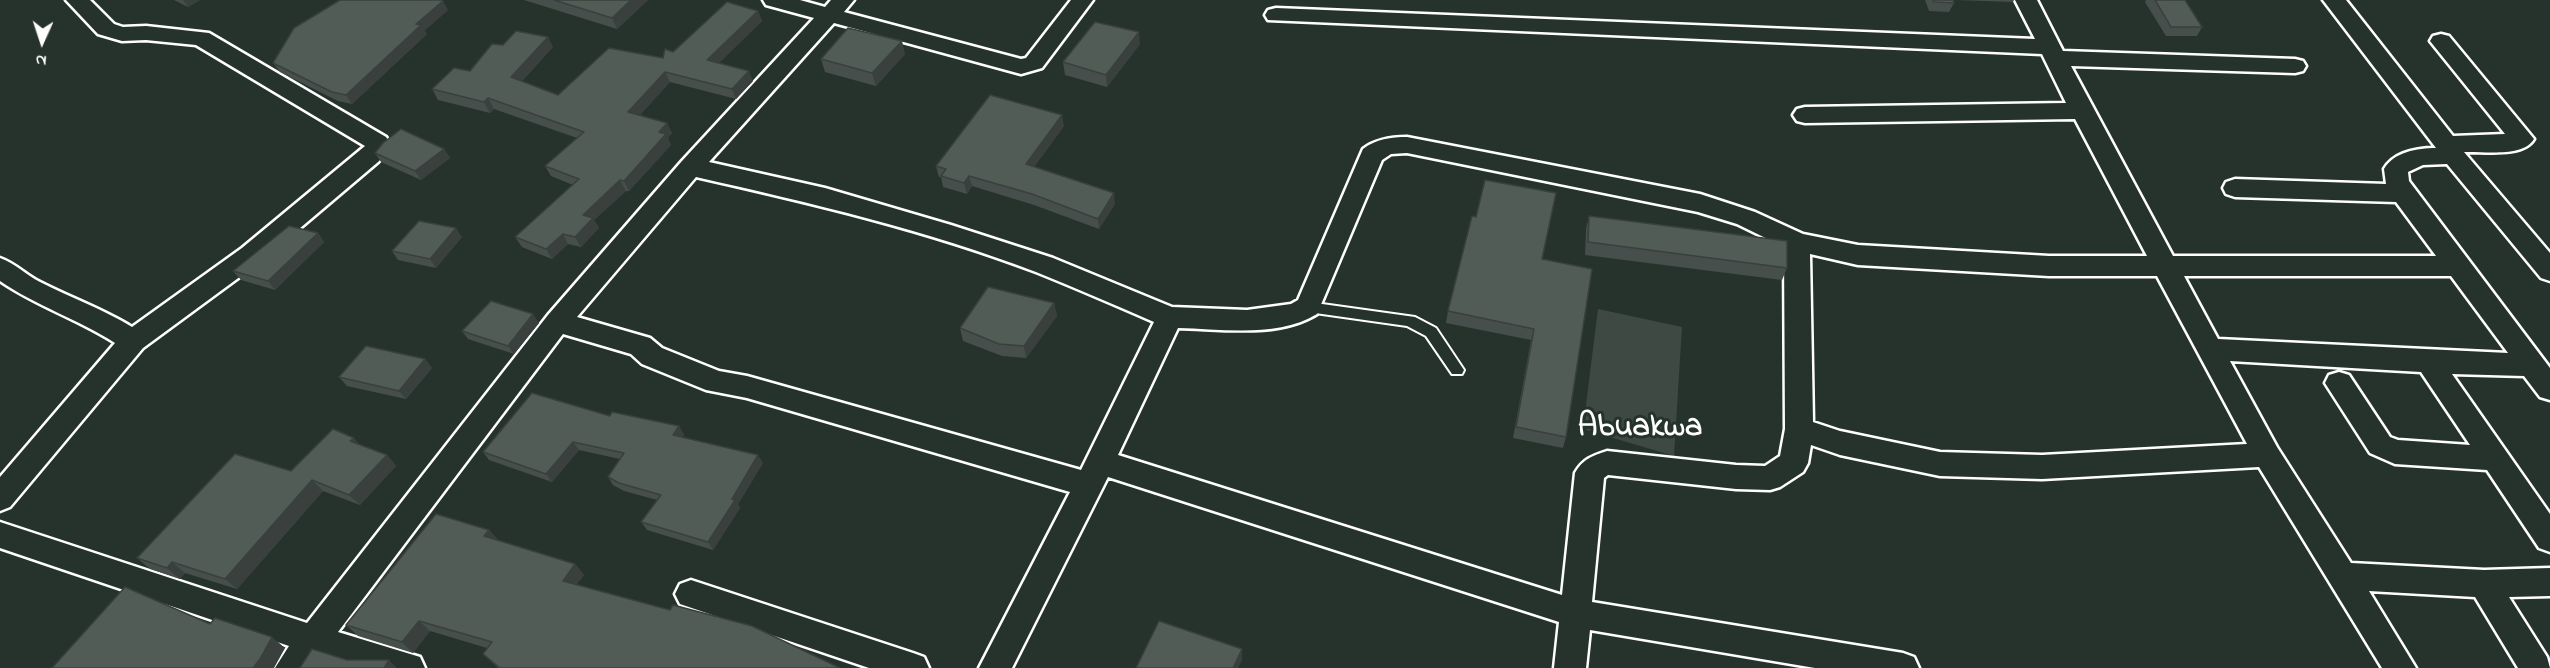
<!DOCTYPE html>
<html>
<head>
<meta charset="utf-8">
<style>
	body { margin:0 }
	#map { position:relative; width:2550px; height:668px; overflow:hidden; background:#26332d; font-family:"Indie Flower",sans-serif }
	canvas { display:block }
	.north { position:absolute; left:12px; top:12px; width:60px; height:60px; -webkit-text-stroke:4px #26332d; paint-order:stroke; rotate:183deg; font-size:16px; font-weight:700; line-height:24px; text-align:center; color:#fff }
	.north::after { content:''; display:block; margin:auto; width:21px; height:27px; background:#fff; clip-path:polygon(50% 0,100% 100%,50% 72%,0 100%) }
</style>
</head>
<body>
<div id="map">
<canvas width="2550" height="668"></canvas>
<div class="north">N</div>
</div>
<script>
const context = document.querySelector('canvas').getContext('2d');
context.lineJoin = 'round';
function fillPath(path, color) { context.fillStyle = color; context.fill(path, 'evenodd'); }
function stroke(path, color, width, dash) { context.strokeStyle = color; context.lineWidth = width; context.lineCap = dash ? 'butt' : 'round'; context.setLineDash(dash || []); context.stroke(path); }
function drawText(font, color, halo, rows, align = 'center') {
  context.font = font + ' "Indie Flower",sans-serif'; context.lineWidth = 6; context.setLineDash([]); context.textBaseline = 'middle'; context.strokeStyle = halo; context.fillStyle = color; for (const [text, x, y, turn = 0] of rows) {
    context.save(); context.translate(x, y); context.rotate((+turn || 0) * Math.PI / 180); context.textAlign = isNaN(turn) ? turn : align; if (halo) context.strokeText(text, 0, 0); context.fillText(text, 0, 0); context.restore();
  }
}
const green = new Path2D(`
	M 1598,309 L 1682,327 L 1674,456 L 1583,429 Z`);
const service = new Path2D(`
	M 1308,302 L 1415,317 L 1436,328 L 1464,370 L 1462,374 L 1452,374 L 1426,336 L 1407,326 L 1308,312 L 1301,307 Z`);
const minor = new Path2D(`
	M 66,0 L 90,0 L 114,24 L 123,27 L 146,26 L 209,33 L 386,137 L 390,143 L 385,155 L 378,162 L 260,262 L 143,348 L 10,507 L 0,511 L 0,477 L 115,343 C 78,319 36,306 0,281 L 0,258 C 15,263 26,275 40,282 C 71,298 103,309 132,327 L 242,248 L 365,146 L 196,45 L 146,40 L 122,41 L 98,34 Z
	M 763,0 L 800,0 L 825,7 L 831,0 L 854,0 L 844,12 L 1021,59 L 1026,58 L 1071,0 L 1093,0 L 1042,68 L 1021,74 L 834,23 L 709,162 L 825,188 L 951,225 L 1053,258 L 1172,307 L 1247,310 L 1291,304 L 1298,300 L 1363,149 C 1376,139 1391,137 1407,137 L 1700,194 L 1755,212 L 1803,234 L 1858,245 L 2049,256 L 2147,256 L 2075,119 L 1805,123 L 1797,121 L 1793,115 L 1797,109 L 1805,107 L 2066,103 L 2042,54 L 1268,20 L 1265,15 L 1268,10 L 1276,8 L 2035,39 L 2015,0 L 2037,0 L 2063,51 L 2295,59 L 2303,61 L 2306,66 L 2303,71 L 2295,73 L 2071,66 L 2173,256 L 2436,256 L 2396,202 L 2235,197 L 2226,194 L 2223,188 L 2226,182 L 2235,179 L 2386,184 L 2384,169 C 2394,152 2417,148 2436,148 L 2323,0 L 2346,0 L 2453,136 L 2505,134 L 2430,41 L 2433,36 L 2441,34 L 2449,36 L 2534,139 C 2523,158 2483,151 2464,152 L 2550,253 L 2550,281 L 2541,278 L 2447,164 L 2423,165 L 2408,172 L 2409,181 L 2550,368 L 2550,400 L 2540,397 L 2524,376 L 2452,374 L 2550,514 L 2550,552 L 2539,548 L 2487,470 L 2395,464 L 2370,453 L 2325,383 L 2329,375 L 2339,372 L 2349,375 L 2390,437 L 2398,440 L 2470,445 L 2421,372 L 2230,361 L 2277,447 L 2351,563 L 2484,570 L 2550,568 L 2550,596 L 2509,597 L 2547,657 L 2550,668 L 2518,668 L 2475,597 L 2369,591 L 2416,668 L 2382,668 L 2259,467 L 2042,479 L 1940,476 L 1840,455 L 1811,445 L 1808,463 L 1803,472 L 1780,487 L 1770,490 L 1736,489 L 1608,475 L 1604,478 L 1592,602 L 1903,653 L 1914,657 L 1919,668 L 1815,668 L 1590,630 L 1586,668 L 1554,668 L 1559,622 L 1108,477 L 1012,668 L 979,668 L 1070,492 L 747,398 L 706,390 L 642,364 L 631,354 L 563,334 L 338,632 L 420,657 L 425,668 L 359,668 L 320,656 L 311,668 L 275,668 L 289,646 L 0,548 L 0,522 L 307,623 L 548,315 L 682,161 L 814,18 L 766,5 ZM 1407,153 L 1698,212 L 1737,224 L 1784,247 L 1785,429 L 1780,456 L 1765,466 L 1736,465 L 1607,451 C 1592,456 1583,459 1575,473 L 1562,595 L 1118,455 L 1178,328 C 1223,329 1278,338 1317,314 L 1382,160 L 1391,154 ZM 696,177 C 811,203 926,230 1036,272 C 1076,288 1115,305 1154,322 L 1081,470 L 747,376 L 719,371 L 662,348 L 650,338 L 577,317 ZM 1810,254 L 1858,265 L 2049,276 L 2157,276 L 2247,444 L 2042,455 L 1940,452 L 1840,431 L 1813,422 ZM 2184,276 L 2451,276 L 2508,353 L 2218,339 Z
	M 691,580 L 913,653 L 924,657 L 929,668 L 869,668 L 680,604 L 675,594 L 680,584 Z`);
const wall = new Path2D(`
	M 174,0 L 200,0 L 188,7 Z
	M 524,0 L 648,0 L 617,29 Z
	M 1925,0 L 1953,0 L 1954,3 L 1949,12 L 1929,11 Z
	M 1955,0 L 2014,0 L 2013,2 Z
	M 2146,0 L 2185,0 L 2202,27 L 2197,36 L 2166,36 L 2145,2 Z
	M 448,10 L 424,31 L 427,34 L 352,104 L 338,101 L 280,72 L 273,63 Z
	M 758,11 L 762,21 L 719,63 L 753,81 L 736,99 L 670,82 L 639,116 L 667,123 L 672,133 L 668,138 L 671,145 L 629,191 L 626,191 L 594,220 L 599,228 L 581,247 L 568,244 L 552,259 L 522,247 L 515,237 L 573,185 L 551,176 L 545,166 L 577,138 L 494,109 L 490,113 L 438,100 L 432,89 L 470,71 L 503,45 L 553,47 L 522,81 L 558,95 L 663,58 L 673,52 Z
	M 1140,44 L 1107,87 L 1065,75 L 1063,62 Z
	M 905,54 L 876,86 L 825,72 L 821,59 Z
	M 1064,126 L 1034,167 L 1115,204 L 1099,229 L 1034,205 L 972,186 L 967,194 L 943,187 L 941,177 L 939,177 L 936,166 Z
	M 444,149 L 450,158 L 421,180 L 381,162 L 375,153 Z
	M 1589,216 L 1787,268 L 1782,280 L 1585,255 L 1586,229 Z
	M 318,233 L 324,242 L 275,290 L 241,280 L 233,271 Z
	M 462,237 L 436,268 L 398,260 L 392,251 Z
	M 1542,259 L 1566,437 L 1563,448 L 1513,438 L 1531,340 L 1446,323 L 1448,311 Z
	M 1054,303 L 1057,316 L 1026,358 L 1002,356 L 963,341 L 960,328 Z
	M 539,323 L 514,354 L 468,339 L 462,331 Z
	M 425,359 L 432,368 L 406,399 L 347,386 L 339,377 Z
	M 610,416 L 679,426 L 684,435 L 682,437 L 763,463 L 738,504 L 740,508 L 713,550 L 647,530 L 641,522 L 657,500 L 624,491 L 613,485 L 608,477 L 620,459 L 579,450 L 552,482 L 489,460 L 483,452 Z
	M 360,445 L 387,455 L 396,466 L 360,505 L 323,491 L 237,589 L 185,573 L 180,579 L 150,569 L 137,558 L 291,471 Z
	M 489,530 L 498,540 L 575,564 L 584,575 L 576,585 L 840,668 L 498,668 L 483,654 L 487,648 L 430,631 L 413,653 L 358,636 L 346,625 Z`);
const shadedWall = new Path2D(`
	M 183,0 L 200,0 L 188,7 Z
	M 631,0 L 648,0 L 617,29 L 612,18 Z
	M 443,1 L 448,10 L 424,31 L 427,34 L 352,104 L 346,95 L 416,24 Z
	M 758,11 L 762,21 L 711,71 L 707,60 Z
	M 1139,32 L 1140,44 L 1107,87 L 1106,75 Z
	M 548,37 L 553,47 L 516,87 L 511,77 Z
	M 902,41 L 905,54 L 876,86 L 872,73 Z
	M 749,71 L 753,81 L 736,99 L 732,89 Z
	M 665,72 L 670,82 L 633,123 L 628,112 Z
	M 488,98 L 494,109 L 490,113 L 484,102 Z
	M 1062,115 L 1064,126 L 1028,175 L 1026,164 Z
	M 667,123 L 672,133 L 668,138 L 671,145 L 629,191 L 624,181 L 659,132 Z
	M 444,149 L 450,158 L 421,180 L 415,171 Z
	M 969,176 L 972,186 L 967,194 L 964,183 Z
	M 620,180 L 626,191 L 594,220 L 599,228 L 581,247 L 575,237 L 583,215 Z
	M 1114,193 L 1115,204 L 1099,229 L 1098,219 Z
	M 456,228 L 462,237 L 436,268 L 430,259 Z
	M 318,233 L 324,242 L 275,290 L 268,281 Z
	M 563,234 L 568,244 L 552,259 L 546,249 Z
	M 1054,303 L 1057,316 L 1026,358 L 1024,346 Z
	M 533,314 L 539,323 L 514,354 L 508,346 Z
	M 425,359 L 432,368 L 406,399 L 399,391 Z
	M 679,426 L 684,435 L 678,444 L 673,435 Z
	M 354,438 L 364,449 L 350,441 Z
	M 573,442 L 579,450 L 552,482 L 546,474 Z
	M 387,455 L 396,466 L 360,505 L 349,495 Z
	M 758,455 L 763,463 L 738,504 L 740,508 L 713,550 L 708,542 L 732,499 Z
	M 312,480 L 323,491 L 237,589 L 225,579 Z
	M 489,530 L 498,541 L 484,536 Z
	M 172,562 L 185,573 L 180,579 L 167,568 Z
	M 575,564 L 584,575 L 571,592 L 563,581 Z
	M 419,621 L 430,631 L 413,653 L 402,642 Z
	M 272,637 L 285,648 L 274,668 L 253,668 Z
	M 1242,649 L 1242,660 L 1238,668 L 1233,668 Z
	M 389,660 L 397,668 L 384,668 Z`);
const building = new Path2D(`
	M 340,0 L 440,0 L 443,1 L 416,24 L 421,25 L 346,95 L 332,92 L 273,63 L 294,28 Z
	M 554,0 L 631,0 L 612,18 Z
	M 1933,0 L 1953,0 L 1954,3 L 1934,2 Z
	M 2155,0 L 2185,0 L 2202,27 L 2171,27 Z
	M 727,2 L 758,11 L 707,60 L 749,71 L 732,89 L 665,72 L 628,112 L 667,123 L 659,132 L 666,134 L 624,181 L 620,180 L 583,215 L 593,218 L 575,237 L 563,234 L 546,249 L 515,237 L 579,179 L 545,166 L 584,132 L 488,98 L 484,102 L 432,89 L 454,68 L 470,71 L 492,44 L 503,45 L 516,31 L 548,37 L 511,77 L 558,95 L 609,48 L 663,58 L 665,49 L 673,52 Z
	M 1095,22 L 1139,32 L 1106,75 L 1063,62 Z
	M 848,28 L 902,41 L 872,73 L 821,59 Z
	M 990,95 L 1062,115 L 1026,164 L 1114,193 L 1098,219 L 1032,194 L 969,176 L 964,183 L 941,176 L 946,169 L 936,166 Z
	M 401,129 L 444,149 L 415,171 L 375,153 L 383,143 Z
	M 1485,180 L 1556,193 L 1542,259 L 1592,269 L 1566,437 L 1516,427 L 1534,329 L 1448,311 L 1472,216 L 1476,217 Z
	M 1589,216 L 1787,241 L 1787,268 L 1588,242 Z
	M 419,221 L 456,228 L 430,259 L 392,251 Z
	M 289,226 L 318,233 L 268,281 L 233,271 Z
	M 988,287 L 1054,303 L 1024,346 L 999,344 L 960,328 Z
	M 491,301 L 533,314 L 508,346 L 462,331 Z
	M 366,346 L 425,359 L 399,391 L 339,377 Z
	M 532,393 L 610,416 L 612,412 L 679,426 L 673,435 L 758,455 L 732,499 L 735,500 L 708,542 L 641,522 L 661,495 L 619,483 L 608,477 L 624,453 L 573,442 L 546,474 L 483,452 Z
	M 333,429 L 354,438 L 350,441 L 387,455 L 349,495 L 312,480 L 225,579 L 172,562 L 167,568 L 137,558 L 235,454 L 291,471 Z
	M 436,514 L 489,530 L 484,536 L 575,564 L 563,581 L 670,610 L 673,605 L 752,626 L 840,668 L 500,668 L 483,654 L 492,642 L 419,621 L 402,642 L 346,625 Z
	M 125,587 L 210,624 L 215,618 L 272,637 L 260,659 L 253,668 L 52,668 Z
	M 1159,621 L 1242,649 L 1233,668 L 1136,668 Z
	M 312,649 L 347,660 L 389,660 L 384,668 L 300,668 Z`);
const districtNames = [
	["Abuakwa",1640,430]
];
fillPath(green, '#3e4944');
stroke(service, '#fff', 4);
stroke(minor, '#fff', 5);
fillPath(service, '#26332d');
fillPath(minor, '#26332d');
fillPath(wall, '#464f4b');
fillPath(shadedWall, '#39403d');
fillPath(building, '#515c57');
stroke(building, '#39403d', 1.5);
drawText('bold 32px', '#fff', '#26332d', districtNames);
</script>
</body>
</html>
